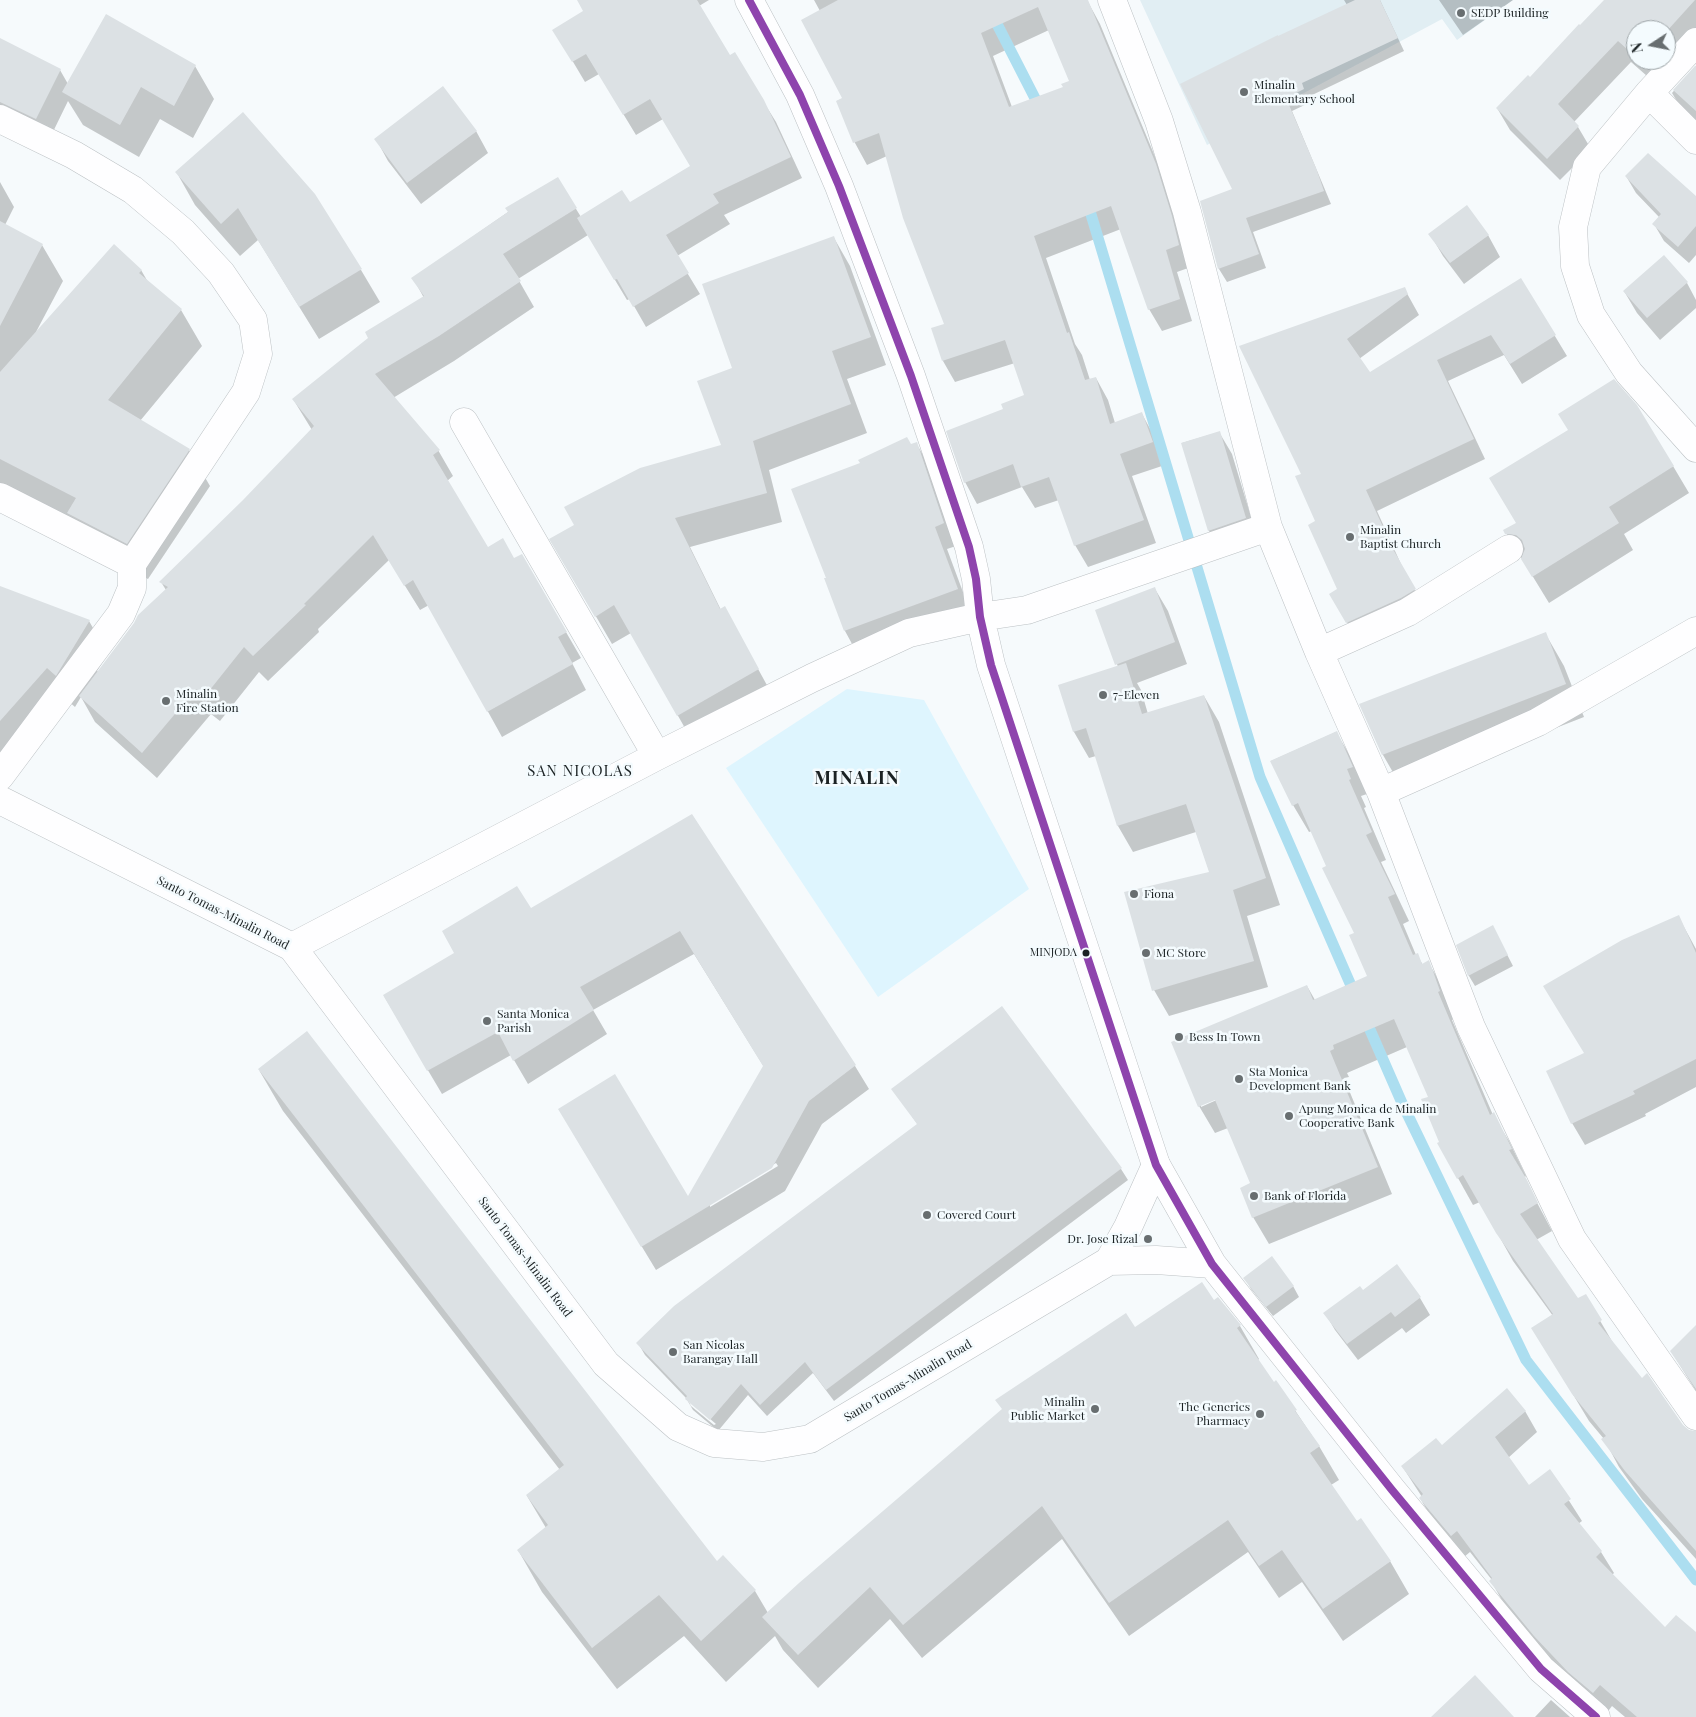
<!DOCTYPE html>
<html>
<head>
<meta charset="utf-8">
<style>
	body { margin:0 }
	#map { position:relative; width:1696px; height:1717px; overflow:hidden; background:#f6fafc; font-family:"Playfair Display",serif }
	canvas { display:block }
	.north { position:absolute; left:1626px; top:20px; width:50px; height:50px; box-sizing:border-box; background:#f4fbfe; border:1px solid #9da4a7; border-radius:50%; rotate:259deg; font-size:14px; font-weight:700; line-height:20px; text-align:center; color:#1b2224 }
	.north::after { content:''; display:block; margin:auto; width:18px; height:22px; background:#686e70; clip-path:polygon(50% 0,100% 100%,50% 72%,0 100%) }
</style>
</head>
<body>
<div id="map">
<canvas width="1696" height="1717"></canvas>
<div class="north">N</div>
</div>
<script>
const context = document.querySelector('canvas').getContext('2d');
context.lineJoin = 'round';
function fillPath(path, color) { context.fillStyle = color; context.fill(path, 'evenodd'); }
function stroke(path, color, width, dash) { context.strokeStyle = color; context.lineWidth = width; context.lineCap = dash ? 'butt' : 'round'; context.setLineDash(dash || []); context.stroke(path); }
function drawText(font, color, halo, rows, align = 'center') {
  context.font = font + ' "Playfair Display",serif'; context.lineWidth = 5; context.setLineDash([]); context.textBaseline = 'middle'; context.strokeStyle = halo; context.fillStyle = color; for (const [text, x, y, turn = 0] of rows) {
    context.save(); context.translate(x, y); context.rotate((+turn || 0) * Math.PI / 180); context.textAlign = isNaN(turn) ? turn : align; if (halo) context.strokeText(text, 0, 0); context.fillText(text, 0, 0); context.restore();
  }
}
const built = new Path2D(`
	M 1140,0 L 1513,0 L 1457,40 L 1442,19 L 1207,145 Z`);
const green = new Path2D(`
	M 847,689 L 924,700 L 1029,889 L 878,997 L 726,768 Z`);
const shadow = new Path2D(`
	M 586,0 L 709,0 L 699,6 L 730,57 L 763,101 L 776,122 L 802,178 L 724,215 L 730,224 L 677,256 L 700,294 L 646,327 L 630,299 L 627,300 L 588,235 L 518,279 L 534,307 L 454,361 L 393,398 L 438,450 L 453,476 L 447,481 L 488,549 L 514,560 L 522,556 L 581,658 L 572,663 L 586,690 L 502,737 L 429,605 L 420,610 L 389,560 L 318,629 L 319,632 L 268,681 L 259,672 L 220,721 L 211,714 L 157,778 L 95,722 L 81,697 L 75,707 L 67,700 L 0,765 L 0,587 L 89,621 L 108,654 L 97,671 L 99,672 L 166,590 L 161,582 L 244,501 L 312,430 L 293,399 L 424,298 L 413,278 L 557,178 L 581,217 L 629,204 L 692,167 L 663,119 L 636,135 L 599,74 L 585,82 L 566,50 L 585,12 Z
	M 814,0 L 1083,0 L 1088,2 L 1100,24 L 1168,188 L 1191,267 L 1177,272 L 1192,321 L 1162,331 L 1149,309 L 1121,229 L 1046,258 L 1075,344 L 1082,355 L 1090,380 L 1096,378 L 1108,400 L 1115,423 L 1142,414 L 1154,436 L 1165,465 L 1132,476 L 1156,543 L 1088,567 L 1075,545 L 1059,500 L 1035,508 L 1022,487 L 977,504 L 965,482 L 1004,410 L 1026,396 L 1015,363 L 955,382 L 943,361 L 945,325 L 887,156 L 867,165 L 855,143 L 837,101 L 844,98 L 820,11 ZM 1049,30 L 1070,82 L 1064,88 L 1012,107 L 993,56 Z
	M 1344,0 L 1380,0 L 1404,51 L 1308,97 L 1311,102 L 1292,111 L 1331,204 L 1253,232 L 1266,268 L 1227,282 L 1219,269 L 1234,190 L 1182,84 L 1347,5 Z
	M 1439,0 L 1513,0 L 1463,35 Z
	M 1605,0 L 1696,0 L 1696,35 L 1663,90 L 1631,62 L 1574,122 L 1578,127 L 1591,149 L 1560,180 L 1510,130 L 1497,108 L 1530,78 ZM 1636,30 L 1666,30 L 1666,60 L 1636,60 Z
	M 0,59 L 60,70 L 68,84 L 195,66 L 214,99 L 193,138 L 160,119 L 139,157 L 83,125 L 68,101 L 49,140 L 0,110 Z
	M 1695,67 L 1696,68 L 1696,121 L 1678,103 L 1672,93 Z
	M 476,131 L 488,153 L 421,204 L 388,161 L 376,139 Z
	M 177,173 L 361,270 L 380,302 L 319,339 L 258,240 L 240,256 L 195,205 Z
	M 1626,176 L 1696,198 L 1696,255 L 1689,263 L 1664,241 L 1654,224 L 1659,217 L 1636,193 Z
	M 0,182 L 14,207 L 5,225 L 42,245 L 63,281 L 36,332 L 141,270 L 148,282 L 181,310 L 202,346 L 140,421 L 189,450 L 210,486 L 148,579 L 89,549 L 0,509 Z
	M 1430,234 L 1488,235 L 1500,257 L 1464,284 L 1443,256 Z
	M 834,238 L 850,266 L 886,365 L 847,379 L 867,433 L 769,470 L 782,522 L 690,547 L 721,610 L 740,636 L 774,698 L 694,744 L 631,633 L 612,644 L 551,539 L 722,446 L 734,369 Z
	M 1521,280 L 1567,356 L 1522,384 L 1504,355 L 1448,381 L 1485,459 L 1377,511 L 1405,573 L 1426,610 L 1359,643 L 1331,594 L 1339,590 L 1303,474 L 1241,347 L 1404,288 L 1419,315 L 1359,359 L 1370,374 Z
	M 1687,283 L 1696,300 L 1696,308 L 1660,340 L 1637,313 L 1624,291 Z
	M 1219,432 L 1232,454 L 1258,540 L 1222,553 L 1209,531 L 1182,443 Z
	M 916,443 L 929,465 L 956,546 L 947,549 L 970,611 L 857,653 L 845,631 L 826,579 L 911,445 Z
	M 1673,466 L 1689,493 L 1624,534 L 1633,550 L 1549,603 L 1505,531 L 1517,523 Z
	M 1155,589 L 1168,611 L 1187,664 L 1137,683 L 1141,690 L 1148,714 L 1204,696 L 1219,722 L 1280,905 L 1247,916 L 1268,987 L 1169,1016 L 1154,990 L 1210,873 L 1196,832 L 1133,852 L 1118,826 L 1096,756 L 1089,758 L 1074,732 L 1059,686 L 1118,667 L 1117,664 Z
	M 1545,633 L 1564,666 L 1584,717 L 1402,788 L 1383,755 L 1361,705 Z
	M 1336,732 L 1352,759 L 1367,794 L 1361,796 L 1366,807 L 1364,808 L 1386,860 L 1381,862 L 1409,921 L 1403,924 L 1416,955 L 1417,955 L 1423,965 L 1428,962 L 1444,989 L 1455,1018 L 1452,1020 L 1493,1115 L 1509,1141 L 1526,1176 L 1524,1178 L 1552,1231 L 1536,1240 L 1578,1300 L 1585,1295 L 1616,1348 L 1642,1380 L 1647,1375 L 1680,1423 L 1696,1450 L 1691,1455 L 1696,1460 L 1696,1559 L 1642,1499 L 1619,1467 L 1604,1439 L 1589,1421 L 1533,1328 L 1553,1316 L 1513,1261 L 1480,1202 L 1473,1205 L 1439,1144 L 1441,1143 L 1423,1100 L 1429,1097 L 1407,1047 L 1347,1073 L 1349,1077 L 1344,1078 L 1392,1194 L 1269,1244 L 1253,1217 L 1242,1188 L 1252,1184 L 1228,1128 L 1215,1133 L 1199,1106 L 1173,1043 L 1307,986 L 1315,1000 L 1368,977 L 1351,936 L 1356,934 L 1324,869 L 1328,867 L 1312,831 L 1309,832 L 1293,805 L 1271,761 ZM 1220,1096 L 1221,1098 L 1201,1107 L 1201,1104 Z
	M 692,815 L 855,1066 L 869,1089 L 822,1124 L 785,1191 L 656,1270 L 573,1133 L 688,1198 L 764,1067 L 694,954 L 593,1010 L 607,1034 L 528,1084 L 511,1055 L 442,1094 L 384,996 ZM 776,1163 L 778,1166 L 710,1207 L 710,1204 Z
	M 1678,916 L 1696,949 L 1696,1087 L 1645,1114 L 1646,1116 L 1585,1145 L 1572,1123 L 1585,1054 Z
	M 1498,937 L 1513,966 L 1475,986 L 1469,976 L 1458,946 Z
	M 259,1070 L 717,1562 L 755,1591 L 768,1613 L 1135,1329 L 1214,1302 L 1240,1326 L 1259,1359 L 1258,1360 L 1274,1383 L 1276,1382 L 1319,1446 L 1339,1480 L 1331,1485 L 1356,1522 L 1390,1561 L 1409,1594 L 1343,1641 L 1302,1582 L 1279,1598 L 1248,1552 L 1129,1636 L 1062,1539 L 922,1658 L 890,1619 L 818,1688 L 783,1650 L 775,1636 L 726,1682 L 684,1636 L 617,1689 L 542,1592 L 518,1550 L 546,1528 L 527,1496 L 560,1470 L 283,1111 Z
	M 893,1089 L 1121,1169 L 1128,1180 L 834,1401 L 813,1373 L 767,1416 L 748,1395 L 718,1431 L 693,1410 L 686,1398 L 645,1355 L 638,1343 L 918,1125 ZM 688,1400 L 716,1424 L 714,1425 L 691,1406 Z
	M 1397,1266 L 1420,1298 L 1430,1315 L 1406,1333 L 1402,1328 L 1358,1360 L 1335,1330 L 1325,1313 L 1362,1292 Z
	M 1245,1278 L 1293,1286 L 1299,1297 L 1273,1316 L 1251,1289 Z
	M 1696,1327 L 1696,1391 L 1671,1351 Z
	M 1525,1411 L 1537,1432 L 1508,1458 L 1528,1486 L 1550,1471 L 1582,1521 L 1578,1524 L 1601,1552 L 1614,1573 L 1612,1575 L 1665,1629 L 1696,1634 L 1696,1717 L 1625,1717 L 1612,1706 L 1606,1714 L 1548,1657 L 1503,1602 L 1491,1581 L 1492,1580 L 1470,1552 L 1464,1557 L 1432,1519 L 1420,1498 L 1422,1497 L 1402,1466 L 1442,1447 Z
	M 1551,1700 L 1570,1717 L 1535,1717 Z`);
const stream = new Path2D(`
	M 981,0 L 997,24 L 1041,110
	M 1087,201 L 1260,777 L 1356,997
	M 1364,1016 L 1402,1103 L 1526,1360 L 1696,1580`);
const building = new Path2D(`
	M 577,0 L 697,0 L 730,55 L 735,52 L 764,100 L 791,157 L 713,194 L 719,203 L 666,235 L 689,273 L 633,307 L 617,279 L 614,280 L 577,218 L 622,190 L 630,202 L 690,166 L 650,99 L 623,115 L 586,54 L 572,62 L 552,30 L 583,11 Z
	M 838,0 L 1088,0 L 1156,164 L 1172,216 L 1179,245 L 1166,250 L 1180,299 L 1148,310 L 1111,206 L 1034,236 L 1067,333 L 1069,332 L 1085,380 L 1096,377 L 1110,424 L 1142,412 L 1153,442 L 1120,454 L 1144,520 L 1074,546 L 1049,477 L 1021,487 L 1013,464 L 964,483 L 946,431 L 1003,409 L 1001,404 L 1024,395 L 1005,340 L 942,361 L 931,328 L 944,324 L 903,218 L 879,133 L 853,143 L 836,101 L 842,98 L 801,20 ZM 1038,7 L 1069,81 L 1061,84 L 1063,87 L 1009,107 L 981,33 Z
	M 1355,0 L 1380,0 L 1398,38 L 1302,83 L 1304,89 L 1286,98 L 1316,168 L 1324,191 L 1246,218 L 1259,254 L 1218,269 L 1200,201 L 1232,189 L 1180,84 L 1278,35 L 1278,36 Z
	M 1604,0 L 1695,0 L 1666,32 L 1666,30 L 1636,30 L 1636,57 L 1618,41 L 1558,104 L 1579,126 L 1547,159 L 1496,108 L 1528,75 L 1530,77 L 1579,24 L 1580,25 Z
	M 106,14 L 196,65 L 174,106 L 141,87 L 120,125 L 62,92 Z
	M 1666,34 L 1674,43 L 1666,52 Z
	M 0,38 L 61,69 L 36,119 L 0,102 Z
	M 1640,60 L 1658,60 L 1650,69 Z
	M 1695,66 L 1696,66 L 1696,111 L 1673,90 Z
	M 443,86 L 477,131 L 407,183 L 374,139 Z
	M 243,112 L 315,194 L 362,269 L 299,307 L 238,208 L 221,224 L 175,172 Z
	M 1648,153 L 1696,196 L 1696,226 L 1678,247 L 1652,224 L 1661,214 L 1625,176 Z
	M 558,177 L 577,208 L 503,254 L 521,281 L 439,336 L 375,374 L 440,450 L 433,455 L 488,547 L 503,538 L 514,558 L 522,554 L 567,632 L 558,637 L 573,664 L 487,712 L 413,580 L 404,586 L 373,535 L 304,604 L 306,605 L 253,656 L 244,647 L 205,696 L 196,689 L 142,753 L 79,696 L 134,623 L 138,615 L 168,587 L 159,582 L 243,500 L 314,426 L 292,399 L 368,338 L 365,332 L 424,296 L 411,278 L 508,212 L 505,208 Z
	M 1467,205 L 1489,235 L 1450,263 L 1428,234 Z
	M 0,221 L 43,244 L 0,326 Z
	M 834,236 L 871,337 L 832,351 L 851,404 L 753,441 L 767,493 L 675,518 L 720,609 L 725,606 L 759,669 L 677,716 L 614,605 L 595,617 L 549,539 L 574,525 L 564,507 L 640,468 L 721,445 L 697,381 L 732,368 L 702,284 Z
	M 114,244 L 142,270 L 139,273 L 182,309 L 108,400 L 190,449 L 127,544 L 67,513 L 76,498 L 0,459 L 0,372 Z
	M 1664,255 L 1688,282 L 1647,318 L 1623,291 Z
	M 1521,278 L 1556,335 L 1510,364 L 1491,335 L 1437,360 L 1474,439 L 1366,490 L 1394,551 L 1416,589 L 1401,598 L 1346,623 L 1329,594 L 1337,589 L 1308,525 L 1315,521 L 1295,476 L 1301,474 L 1239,346 L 1405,287 L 1408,294 L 1347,339 L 1370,372 Z
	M 1614,379 L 1637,405 L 1674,466 L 1609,507 L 1619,523 L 1532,577 L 1521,559 L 1525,549 L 1522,540 L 1516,535 L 1505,534 L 1503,530 L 1516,523 L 1489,478 L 1568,430 L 1558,414 Z
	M 1220,431 L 1246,518 L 1208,531 L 1181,443 Z
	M 907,437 L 911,444 L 917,442 L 944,523 L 935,527 L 958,589 L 844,631 L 824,578 L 826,578 L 791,489 L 860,463 L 858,460 Z
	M 0,586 L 90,620 L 56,676 L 47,668 L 0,721 Z
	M 1155,587 L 1175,642 L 1115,665 L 1095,610 Z
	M 1546,632 L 1566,684 L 1382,755 L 1359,704 Z
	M 1126,663 L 1142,714 L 1204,695 L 1266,878 L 1233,890 L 1254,961 L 1152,991 L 1124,892 L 1209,872 L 1186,804 L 1117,826 L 1086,728 L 1073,732 L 1058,685 Z
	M 1337,731 L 1353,767 L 1347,769 L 1351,779 L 1349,780 L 1372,832 L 1366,835 L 1395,894 L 1388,897 L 1413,955 L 1418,953 L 1422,964 L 1429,960 L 1440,991 L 1438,992 L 1490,1115 L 1494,1112 L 1512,1149 L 1509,1150 L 1527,1180 L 1538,1203 L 1520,1214 L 1578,1298 L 1586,1294 L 1602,1320 L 1598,1323 L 1642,1378 L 1647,1373 L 1683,1425 L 1689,1430 L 1696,1431 L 1696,1551 L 1625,1471 L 1601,1439 L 1606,1436 L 1572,1394 L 1531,1328 L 1553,1314 L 1496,1233 L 1463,1175 L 1457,1179 L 1437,1143 L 1439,1142 L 1421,1099 L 1428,1097 L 1394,1019 L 1333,1045 L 1334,1049 L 1330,1051 L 1378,1167 L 1252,1218 L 1240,1188 L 1250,1183 L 1215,1100 L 1198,1107 L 1171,1042 L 1307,985 L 1313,1000 L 1367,976 L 1349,935 L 1354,933 L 1322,868 L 1326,866 L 1298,803 L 1292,806 L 1270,761 Z
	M 692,814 L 856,1065 L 809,1101 L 772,1168 L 641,1247 L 558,1109 L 615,1074 L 688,1196 L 763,1066 L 680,931 L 580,987 L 594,1010 L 513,1061 L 498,1032 L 427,1071 L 383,995 L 454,953 L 442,931 L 517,886 L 531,908 Z
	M 1679,915 L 1696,953 L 1696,1059 L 1633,1091 L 1635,1094 L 1571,1124 L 1546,1071 L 1584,1053 L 1543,986 L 1622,940 Z
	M 1493,925 L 1508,955 L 1468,976 L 1456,945 Z
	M 1002,1006 L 1122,1168 L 826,1390 L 805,1362 L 760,1405 L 741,1384 L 710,1420 L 685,1399 L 687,1396 L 636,1343 L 674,1306 L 917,1124 L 891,1089 Z
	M 307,1031 L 717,1561 L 723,1555 L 756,1590 L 701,1641 L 659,1595 L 592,1648 L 517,1550 L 548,1525 L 526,1495 L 564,1465 L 258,1069 Z
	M 1272,1256 L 1294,1286 L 1266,1307 L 1243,1278 Z
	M 1397,1264 L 1421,1297 L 1395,1317 L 1391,1312 L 1347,1344 L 1323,1313 L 1360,1286 L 1363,1290 Z
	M 1202,1282 L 1214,1300 L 1218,1297 L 1241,1325 L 1237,1328 L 1274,1382 L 1276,1380 L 1297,1410 L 1295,1411 L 1320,1446 L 1310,1453 L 1357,1521 L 1361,1518 L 1391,1561 L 1323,1609 L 1282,1550 L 1259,1566 L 1228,1520 L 1109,1603 L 1042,1506 L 903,1625 L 870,1587 L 798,1655 L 762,1617 L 799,1583 L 1002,1409 L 995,1400 L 1126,1313 L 1135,1327 Z
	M 1696,1325 L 1696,1389 L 1670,1351 Z
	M 1507,1388 L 1526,1411 L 1495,1437 L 1529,1485 L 1550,1469 L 1571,1499 L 1564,1504 L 1602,1551 L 1596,1557 L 1665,1627 L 1676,1615 L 1696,1632 L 1696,1717 L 1637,1717 L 1600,1685 L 1593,1693 L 1568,1672 L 1534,1636 L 1489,1581 L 1492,1578 L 1457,1531 L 1451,1536 L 1419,1498 L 1423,1494 L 1401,1466 L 1436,1438 L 1442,1445 Z
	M 1475,1675 L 1514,1717 L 1431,1717 Z`);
const minor = new Path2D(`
	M 749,0 L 800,95 L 839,186 L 911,376 L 969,547 L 976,579 L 980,617 L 991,665 L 1156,1165
	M 1112,0 L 1159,121 L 1187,212 L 1268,527 L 1319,652 L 1381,792 L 1471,1027 L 1572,1239 L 1696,1416
	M 1696,42 L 1649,93 L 1587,167 L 1573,227 L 1575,266 L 1591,315 L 1629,373 L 1696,448
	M 1649,93 L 1696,140
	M 0,119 L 74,155 L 133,190 L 183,232 L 221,273 L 253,320 L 258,354 L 246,392 L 132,564 L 132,588 L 121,614 L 0,776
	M 464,422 L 657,756
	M 0,497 L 132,564
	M 1319,652 L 1408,612 L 1509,549
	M 1381,792 L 1538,722 L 1696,631
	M 292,947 L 657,756 L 812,678 L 909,633 L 980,617 L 1027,610 L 1268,527`);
const tertiary = new Path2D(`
	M 0,800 L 292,947 L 606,1364 L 678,1427 L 714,1443 L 763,1447 L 810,1439 L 1109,1261 L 1128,1227 L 1156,1165
	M 1156,1165 L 1212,1264 L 1392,1490 L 1541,1669 L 1596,1717
	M 1109,1261 L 1156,1260 L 1212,1264`);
const bus1 = new Path2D(`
	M 749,0 L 800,95 L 839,186 L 911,376 L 969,547 L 976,579 L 980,617 L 991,665 L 1156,1165 L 1212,1264 L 1392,1490 L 1541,1669 L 1596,1717`);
const markers = [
	[1461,13,5,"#686e70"],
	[1244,92,5,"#686e70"],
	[1350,537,5,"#686e70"],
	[1103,695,5,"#686e70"],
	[166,701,5,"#686e70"],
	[1134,894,5,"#686e70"],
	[1086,953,4.5,"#1b2224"],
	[1146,953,5,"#686e70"],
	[487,1021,5,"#686e70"],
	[1179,1037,5,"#686e70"],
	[1239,1079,5,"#686e70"],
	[1289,1116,5,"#686e70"],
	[1254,1196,5,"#686e70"],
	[927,1215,5,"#686e70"],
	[1148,1239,5,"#686e70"],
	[673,1352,5,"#686e70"],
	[1095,1409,5,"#686e70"],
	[1260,1414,5,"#686e70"]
];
const busNames = [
	["MINJODA",1077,953]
];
const poiNames = [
	["SEDP Building",1471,13],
	["Minalin",1254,85],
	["Elementary School",1254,99],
	["Minalin",1360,530],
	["Baptist Church",1360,544],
	["Minalin",176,694],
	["Fire Station",176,708],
	["7-Eleven",1113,695],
	["Fiona",1144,894],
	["MC Store",1156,953],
	["Santa Monica",497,1014],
	["Parish",497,1028],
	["Bess In Town",1189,1037],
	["Sta Monica",1249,1072],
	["Development Bank",1249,1086],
	["Apung Monica de Minalin",1299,1109],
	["Cooperative Bank",1299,1123],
	["Bank of Florida",1264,1196],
	["Covered Court",937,1215],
	["Dr. Jose Rizal",1138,1239,"right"],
	["San Nicolas",683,1345],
	["Barangay Hall",683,1359],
	["Minalin",1085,1402,"right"],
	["Public Market",1085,1416,"right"],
	["The Generics",1250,1407,"right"],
	["Pharmacy",1250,1421,"right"]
];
const streetNames = [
	["Santo Tomas-Minalin Road",223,913,27],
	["Santo Tomas-Minalin Road",525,1257,53],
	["Santo Tomas-Minalin Road",908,1381,-31]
];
const quarterNames = [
	["SAN NICOLAS",580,771]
];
const districtNames = [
	["MINALIN",857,778]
];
fillPath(built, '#e1eef3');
fillPath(green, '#def5fe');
fillPath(shadow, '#0003');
stroke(stream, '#acdef0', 11);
fillPath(building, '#dce1e4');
stroke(minor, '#bcc1c4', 29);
stroke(tertiary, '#bcc1c4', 29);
stroke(minor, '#fefeff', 28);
stroke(tertiary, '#fefeff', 28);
stroke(bus1, '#8e44ad', 8);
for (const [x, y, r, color] of markers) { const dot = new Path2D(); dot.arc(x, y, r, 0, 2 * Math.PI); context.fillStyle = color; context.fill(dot); stroke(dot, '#f4fbfe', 2); }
drawText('11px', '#1b2224', '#f4fbfe', busNames, 'right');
drawText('12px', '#1b2224', '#f4fbfe', poiNames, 'left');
drawText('12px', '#1b2224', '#f4fbfe', streetNames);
context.letterSpacing = '1px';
drawText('15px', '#1b2224', '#f4fbfe', quarterNames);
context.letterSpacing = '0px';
context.letterSpacing = '1px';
drawText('bold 18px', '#1b2224', '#f4fbfe', districtNames);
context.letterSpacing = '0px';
</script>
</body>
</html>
